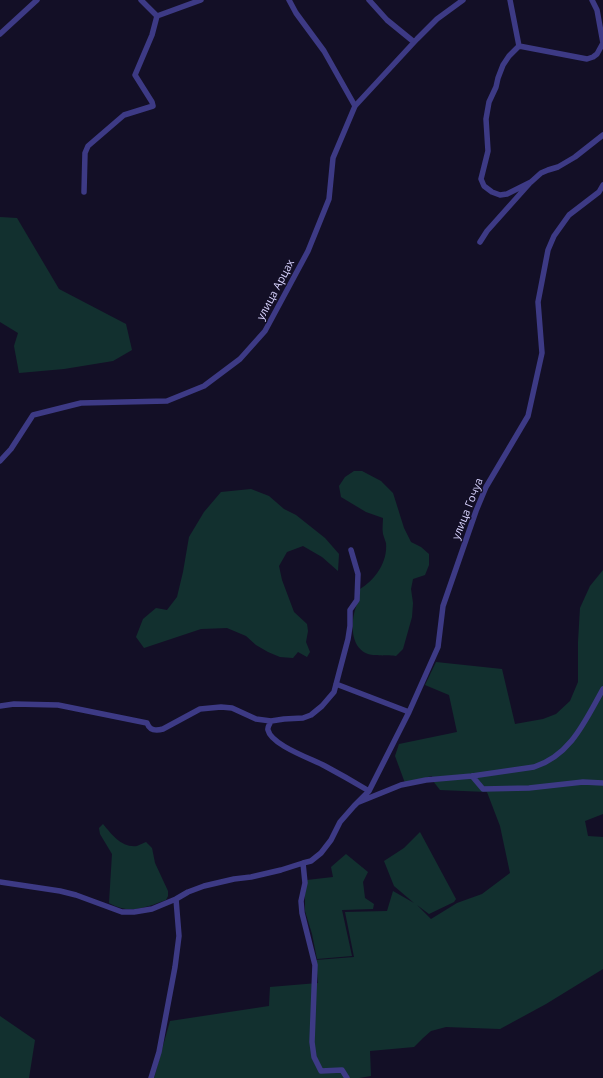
<!DOCTYPE html>
<html>
<head>
<meta charset="utf-8">
<style>
	body { margin:0 }
	canvas { display:block; background:#130f26 }
</style>
</head>
<body>
<canvas width="603" height="1078"></canvas>
<script>
const context = document.querySelector('canvas').getContext('2d');
context.lineJoin = 'round';
function fillPath(path, color) { context.fillStyle = color; context.fill(path, 'evenodd'); }
function stroke(path, color, width, dash) { context.strokeStyle = color; context.lineWidth = width; context.lineCap = dash ? 'butt' : 'round'; context.setLineDash(dash || []); context.stroke(path); }
function drawText(font, color, halo, rows, align = 'center') {
  context.font = font + ' "Open Sans",sans-serif'; context.lineWidth = 3; context.setLineDash([]); context.textBaseline = 'middle'; context.strokeStyle = halo; context.fillStyle = color; for (const [text, x, y, turn = 0] of rows) {
    context.save(); context.translate(x, y); context.rotate((+turn || 0) * Math.PI / 180); context.textAlign = isNaN(turn) ? turn : align; if (halo) context.strokeText(text, 0, 0); context.fillText(text, 0, 0); context.restore();
  }
}
const green = new Path2D(`
	M 0,217 L 17,218 L 59,289 L 126,324 L 132,350 L 113,361 L 64,369 L 19,373 L 14,346 L 18,333 L 0,322 Z
	M 354,471 L 362,471 L 381,481 L 393,493 L 404,528 L 411,542 L 421,547 L 429,554 L 429,565 L 425,575 L 413,579 L 411,589 L 413,603 L 412,617 L 403,649 L 396,656 C 390,655 372,656 368,654 C 352,648 351,628 354,614 C 356,605 360,598 360,589 C 375,580 388,562 386,543 C 385,540 384,537 383,534 C 382,529 383,523 383,518 L 366,512 L 341,497 L 339,486 L 345,477 Z
	M 251,489 L 269,496 L 284,509 L 296,515 L 325,538 L 339,554 L 338,571 L 322,557 L 303,546 L 287,552 L 279,566 L 282,580 L 294,612 L 307,624 L 308,631 L 306,642 L 310,652 L 307,657 L 298,652 L 293,658 L 280,657 L 268,652 L 256,645 L 246,636 L 227,628 L 201,629 L 144,648 L 136,637 L 143,619 L 156,608 L 167,610 L 177,597 L 183,572 L 189,537 L 204,512 L 221,492 Z
	M 603,570 L 603,814 L 585,821 L 588,836 L 603,837 L 603,969 L 546,1004 L 500,1029 L 446,1027 L 431,1031 L 423,1038 L 414,1047 L 370,1051 L 371,1076 L 359,1078 L 154,1078 L 170,1021 L 269,1006 L 270,987 L 318,983 L 316,960 L 354,957 L 345,912 L 387,911 L 393,891 L 414,903 L 394,886 L 384,861 L 404,848 L 420,832 L 456,899 L 454,902 L 429,914 L 417,905 L 431,919 L 457,903 L 482,894 L 510,873 L 500,826 L 487,792 L 440,790 L 433,781 L 432,776 L 405,783 L 395,756 L 399,744 L 457,732 L 449,695 L 425,685 L 436,662 L 502,669 L 515,724 L 543,719 L 556,714 L 570,701 L 578,682 L 578,642 L 580,608 L 590,586 Z
	M 103,824 C 112,835 122,848 137,846 C 140,845 143,843 146,842 L 152,848 L 155,863 L 168,891 L 168,896 L 166,900 C 152,905 137,912 121,908 C 117,907 113,905 109,903 L 112,854 L 100,834 L 99,828 Z
	M 346,854 L 368,872 L 363,882 L 365,898 L 374,904 L 373,909 L 342,910 L 352,956 L 317,959 L 312,934 L 305,911 L 305,894 L 307,880 L 333,877 L 331,867 Z
	M 0,1016 L 35,1040 L 29,1078 L 0,1078 Z`);
const minor = new Path2D(`
	M 141,0 L 157,16
	M 289,0 L 296,13 L 324,51 L 355,106
	M 369,0 L 387,20 L 414,42
	M 510,0 L 519,46 L 509,56 L 503,65 L 498,78 L 496,87 L 489,102 L 486,119 L 488,151 L 481,179 L 484,186 L 492,192 L 500,195 L 507,194 L 531,182 L 541,173 L 548,170 L 558,167 L 575,157 L 603,135
	M 157,16 L 201,0
	M 0,34 L 37,0
	M 519,46 L 587,59 L 593,57 L 597,54 L 603,43 L 597,10 L 592,0
	M 84,192 L 85,153 L 88,146 L 124,115 L 153,106 L 152,102 L 135,75 L 152,35 L 157,16
	M 480,242 L 487,231 L 529,184
	M 0,461 L 11,449 L 33,415 L 81,403 L 167,401 L 204,386 L 240,359 L 265,331 L 308,251 L 329,199 L 333,158 L 355,106 L 417,39 L 437,19 L 463,0
	M 351,550 L 358,574 L 357,600 L 350,610 L 350,626 L 348,639 L 339,673 L 334,692 L 322,706 L 311,715 L 303,718 L 284,719 L 271,721 C 270,724 267,727 268,730 C 271,745 312,759 325,766 C 340,774 354,782 369,791
	M 336,684 L 409,712
	M 0,706 L 14,704 L 58,705 L 147,723 C 150,731 156,731 163,729 L 200,709 L 221,707 L 232,708 L 256,719 L 271,721
	M 472,776 L 483,789 L 529,788 L 583,782 L 603,783
	M 359,802 L 401,785 L 426,780 L 472,776 L 534,767 C 571,755 585,721 603,689
	M 303,863 L 305,883 L 301,901 L 302,913 L 315,965 L 312,1042 L 314,1057 L 321,1071 L 342,1070 L 347,1078
	M 0,882 L 60,891 L 76,895 L 122,912 L 134,912 L 152,909 L 176,899 L 188,892 L 204,886 L 234,879 L 251,877 L 281,870 L 303,863 L 311,861 L 321,853 L 331,840 L 340,822 L 354,806 L 369,791 L 409,712 L 438,647 L 443,606 L 476,511 L 486,487 L 528,416 L 542,353 L 538,302 L 548,250 L 554,236 L 569,215 L 599,192 L 603,185
	M 151,1078 L 159,1052 L 175,967 L 179,936 L 176,899`);
const streetNames = [
	["улица Арцах",276,290,-62],
	["улица Гочуа",468,509,-68]
];
fillPath(green, '#12302f');
stroke(minor, '#3d3a85', 5.5);
drawText('11px', '#d9d4ff', '#130f26', streetNames);
</script>
</body>
</html>
